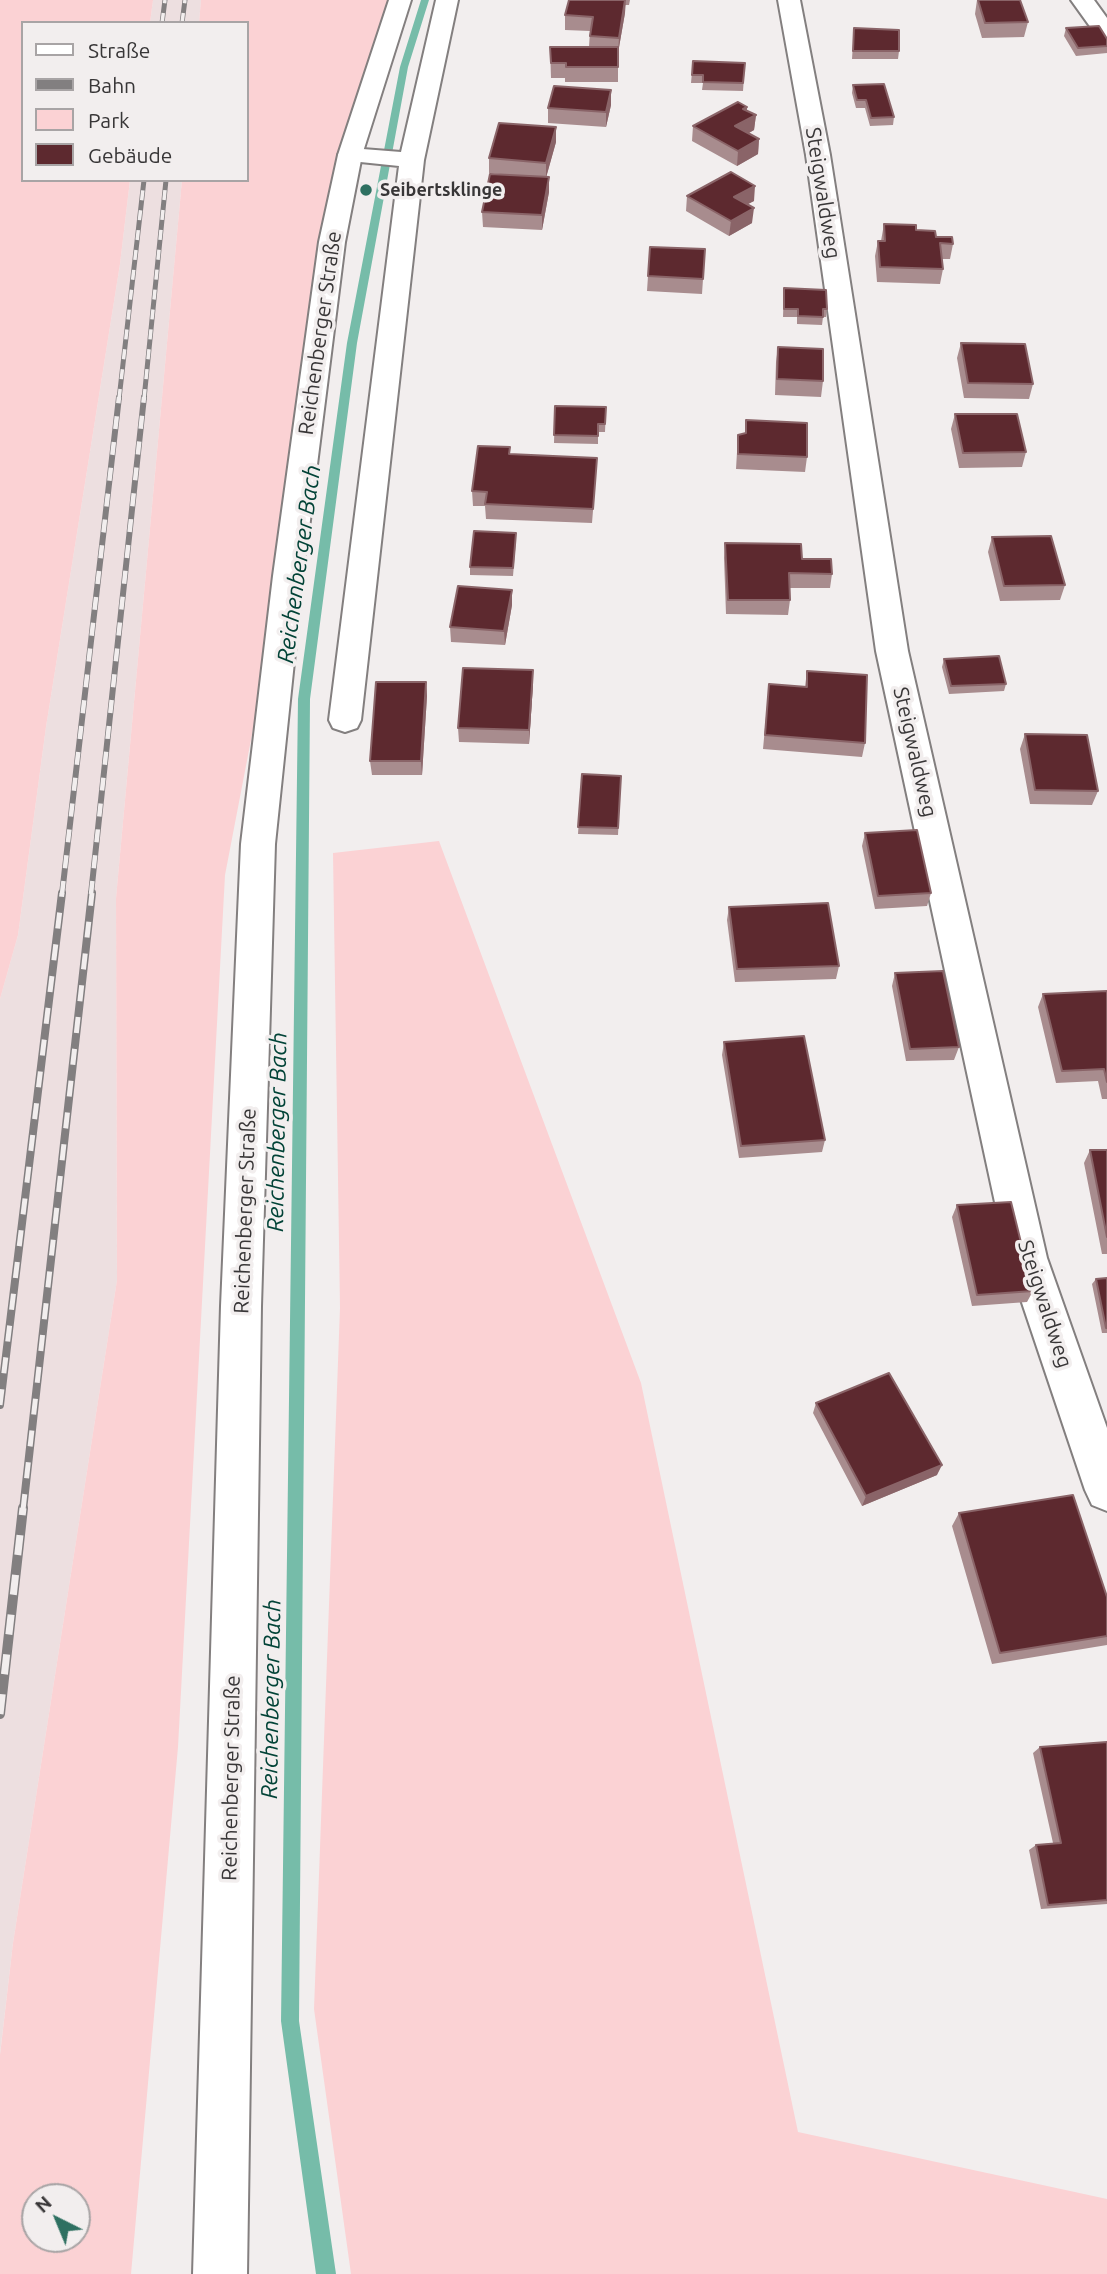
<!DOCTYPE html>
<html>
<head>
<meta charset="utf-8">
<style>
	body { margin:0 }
	#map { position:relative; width:1107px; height:2274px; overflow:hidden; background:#f2eeee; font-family:Ubuntu,sans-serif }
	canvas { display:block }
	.legend { position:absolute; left:21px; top:21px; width:228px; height:161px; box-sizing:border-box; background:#f2eeee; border:2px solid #a8a4a5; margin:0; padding:9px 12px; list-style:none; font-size:21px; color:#383637 }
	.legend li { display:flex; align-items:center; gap:14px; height:35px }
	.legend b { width:35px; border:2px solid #a8a4a5 }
	.north { position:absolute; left:21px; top:2183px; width:70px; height:70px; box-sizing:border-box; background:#f2eeee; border:2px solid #a8a4a5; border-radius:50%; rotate:317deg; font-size:19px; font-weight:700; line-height:28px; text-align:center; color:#383637 }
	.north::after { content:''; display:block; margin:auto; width:24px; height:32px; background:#2e7061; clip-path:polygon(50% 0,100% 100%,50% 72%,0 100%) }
</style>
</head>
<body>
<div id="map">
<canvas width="1107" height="2274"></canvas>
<ul class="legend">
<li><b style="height:9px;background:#fff"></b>Straße</li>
<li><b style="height:9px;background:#827f80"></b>Bahn</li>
<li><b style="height:19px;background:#fbd2d4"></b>Park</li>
<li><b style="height:19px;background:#5d292f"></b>Gebäude</li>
</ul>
<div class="north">N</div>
</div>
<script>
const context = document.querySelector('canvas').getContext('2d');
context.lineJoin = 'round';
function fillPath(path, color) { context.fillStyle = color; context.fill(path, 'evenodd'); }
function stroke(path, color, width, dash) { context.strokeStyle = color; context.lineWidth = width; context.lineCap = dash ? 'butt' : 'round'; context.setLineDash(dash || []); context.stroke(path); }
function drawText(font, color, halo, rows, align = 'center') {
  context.font = font + ' Ubuntu,sans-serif'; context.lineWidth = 7; context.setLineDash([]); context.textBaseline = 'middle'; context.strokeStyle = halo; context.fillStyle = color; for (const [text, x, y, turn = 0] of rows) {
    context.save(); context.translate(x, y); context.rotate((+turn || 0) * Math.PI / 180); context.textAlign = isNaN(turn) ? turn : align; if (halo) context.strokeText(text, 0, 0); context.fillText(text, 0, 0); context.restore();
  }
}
const built = new Path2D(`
	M 153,0 L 201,0 L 199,23 L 150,23 Z
	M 130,180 L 182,180 L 116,898 L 117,1280 L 13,1943 L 0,2054 L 0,999 L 18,935 L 46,727 L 120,264 Z`);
const green = new Path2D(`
	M 0,0 L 153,0 L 150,23 L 23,23 L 23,180 L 130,180 L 120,264 L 46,727 L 18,935 L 0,999 Z
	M 201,0 L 393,0 L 225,875 L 178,1747 L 131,2274 L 0,2274 L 0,2055 L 13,1943 L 117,1280 L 116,898 L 182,180 L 247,180 L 247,23 L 199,23 ZM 35,2197 L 77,2197 L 77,2239 L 35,2239 Z
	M 439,841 L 641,1383 L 798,2132 L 1107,2199 L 1107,2274 L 351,2274 L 314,2009 L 340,1308 L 333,853 Z`);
const stream = new Path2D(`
	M 421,0 L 429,0 L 408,67 L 357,343 L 310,699 L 299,2021 L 336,2274 L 316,2274 L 281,2021 L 298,699 L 347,343 L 400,67 Z`);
const minor = new Path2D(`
	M 436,0 L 458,0 L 424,160 L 361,720 L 357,728 L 345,732 L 333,728 L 329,720 L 399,166 L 341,160 L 338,155 L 341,150 L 350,148 L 401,152 Z
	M 778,0 L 800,0 L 830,155 L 908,651 L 1047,1258 L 1107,1428 L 1107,1511 L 1092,1505 L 1085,1490 L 1007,1258 L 876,651 L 806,155 Z
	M 1071,0 L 1094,0 L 1107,18 L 1107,41 L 1099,39 Z`);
const secondary = new Path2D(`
	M 389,0 L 411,0 L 362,155 L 345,242 L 303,576 L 275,844 L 261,1306 L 247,2274 L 193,2274 L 221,1306 L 241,844 L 273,576 L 319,242 L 338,155 Z`);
const railFar3 = new Path2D(`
	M 162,23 L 165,0
	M 182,23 L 185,0
	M 119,399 L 144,180
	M 144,399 L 166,180`);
const railFar2 = new Path2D(`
	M 62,894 L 119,397
	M 91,894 L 144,397`);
const railFar1 = new Path2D(`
	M 0,1405 L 62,893
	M 23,1510 L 92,893`);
const rail = new Path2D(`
	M 0,1714 L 23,1508`);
const wall = new Path2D(`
	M 569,0 L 630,0 L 629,5 L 625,5 L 625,13 L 618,53 L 618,82 L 565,82 L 565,78 L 551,78 L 550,47 L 589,47 L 590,31 L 565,30 L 565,15 Z
	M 977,0 L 1028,22 L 1024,37 L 982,38 L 975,14 Z
	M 854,28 L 899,51 L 898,59 L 852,59 Z
	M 1066,28 L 1107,39 L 1107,53 L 1076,56 L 1064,36 Z
	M 693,61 L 745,63 L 743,91 L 702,90 L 703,83 L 691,83 Z
	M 853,85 L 894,117 L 893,125 L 870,126 L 865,108 L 856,108 L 852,93 Z
	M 611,105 L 606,127 L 548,123 L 548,108 Z
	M 747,107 L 747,111 L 756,115 L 754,130 L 749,133 L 759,139 L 758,154 L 737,166 L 692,141 L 693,126 Z
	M 556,127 L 556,142 L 546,177 L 549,177 L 549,192 L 542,230 L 483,227 L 482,212 L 523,176 L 489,173 L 489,158 Z
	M 687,196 L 754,201 L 747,204 L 752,223 L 729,236 L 686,211 Z
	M 884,224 L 916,230 L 953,244 L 950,259 L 942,259 L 943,269 L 940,284 L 877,282 L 875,256 L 878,241 L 881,241 Z
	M 705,249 L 702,294 L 647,291 L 648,276 Z
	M 784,288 L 827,309 L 826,317 L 823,317 L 822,325 L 797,324 L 797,317 L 783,317 Z
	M 961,343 L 1033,384 L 1029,399 L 964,398 L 957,358 Z
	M 778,347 L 823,381 L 821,397 L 775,395 L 776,362 Z
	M 555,406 L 606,407 L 605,432 L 598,432 L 598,444 L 554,443 Z
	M 955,414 L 1026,452 L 1022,467 L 959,468 L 951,429 Z
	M 746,420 L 807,457 L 805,472 L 736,469 L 738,435 L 745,433 Z
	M 510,447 L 510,454 L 596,473 L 592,523 L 486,519 L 485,506 L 473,506 L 472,491 Z
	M 992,537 L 1065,585 L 1060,600 L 1000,601 L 988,552 Z
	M 516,540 L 513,576 L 470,575 L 470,567 Z
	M 725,543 L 802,559 L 832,574 L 830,588 L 789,588 L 790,600 L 788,615 L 726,614 L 724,558 Z
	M 512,590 L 512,605 L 505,645 L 451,642 L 450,627 Z
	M 944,659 L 1006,684 L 1004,691 L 949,694 L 942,667 Z
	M 533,670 L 533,684 L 529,744 L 459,742 L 458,728 Z
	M 807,671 L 865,743 L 862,757 L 763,749 L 769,684 L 805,687 Z
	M 426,682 L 427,696 L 422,775 L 372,775 L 370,761 Z
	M 1025,734 L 1098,791 L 1092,805 L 1030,804 L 1020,749 Z
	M 582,774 L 621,776 L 618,835 L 578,834 Z
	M 865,833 L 931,893 L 927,906 L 875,909 L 862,846 Z
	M 729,907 L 839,966 L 836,979 L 735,982 L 727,920 Z
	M 895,973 L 959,1047 L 954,1060 L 906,1061 L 892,986 Z
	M 1107,991 L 1107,1099 L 1102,1099 L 1098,1081 L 1056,1083 L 1038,1007 L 1043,994 Z
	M 724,1042 L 825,1140 L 822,1152 L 739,1158 L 722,1055 Z
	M 1090,1150 L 1107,1150 L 1107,1254 L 1102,1254 L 1084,1163 Z
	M 957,1205 L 1033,1291 L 1027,1302 L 972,1306 L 952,1217 Z
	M 1107,1278 L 1107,1333 L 1102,1333 L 1092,1284 L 1096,1279 Z
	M 816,1403 L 937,1475 L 862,1506 L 813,1413 Z
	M 959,1513 L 1107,1597 L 1107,1645 L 992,1664 L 952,1526 Z
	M 1107,1742 L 1107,1904 L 1041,1909 L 1029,1850 L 1036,1845 L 1053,1843 L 1033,1753 L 1040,1747 Z`);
const shadedWall = new Path2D(`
	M 626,0 L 625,13 L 618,53 L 619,38 Z
	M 611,90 L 611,105 L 606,127 L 606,112 Z
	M 747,107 L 746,121 L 756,115 L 754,130 L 734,141 L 735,126 L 743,109 Z
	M 556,127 L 556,142 L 546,178 L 546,163 Z
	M 759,139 L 758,154 L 737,166 L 738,151 Z
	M 549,177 L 549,192 L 542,230 L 542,215 Z
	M 755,186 L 754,201 L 733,212 L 734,197 Z
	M 754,208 L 752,223 L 729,236 L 731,221 Z
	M 512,590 L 512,605 L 505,645 L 504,631 Z
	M 533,670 L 533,684 L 529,744 L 529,730 Z
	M 426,682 L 427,696 L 422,775 L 421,761 Z
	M 942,1465 L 937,1475 L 862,1506 L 866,1496 Z`);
const building = new Path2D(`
	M 569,0 L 625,0 L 619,38 L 590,36 L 593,17 L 565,15 Z
	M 978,0 L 1020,0 L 1028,22 L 985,23 Z
	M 1099,26 L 1107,39 L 1107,46 L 1078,48 L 1066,28 Z
	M 854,28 L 899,30 L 899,51 L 853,51 Z
	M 550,47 L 618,47 L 618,67 L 566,67 L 566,63 L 551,63 Z
	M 693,61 L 745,63 L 743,83 L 703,82 L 703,75 L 692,75 Z
	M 884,84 L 894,117 L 871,118 L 866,100 L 857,100 L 853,85 Z
	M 554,86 L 611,90 L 606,112 L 548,108 Z
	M 738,102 L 747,107 L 743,109 L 756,115 L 735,126 L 759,139 L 738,151 L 693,126 Z
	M 499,123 L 556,127 L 546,163 L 489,158 Z
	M 731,172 L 755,186 L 734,197 L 754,208 L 731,221 L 687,196 Z
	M 490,174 L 549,177 L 542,215 L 482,212 Z
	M 884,224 L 916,225 L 916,230 L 935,231 L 936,237 L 952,237 L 953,244 L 940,243 L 943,269 L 880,267 L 878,241 L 885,241 Z
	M 650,247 L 705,249 L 703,279 L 648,276 Z
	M 784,288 L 826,290 L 827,309 L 823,309 L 823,317 L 798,316 L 798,309 L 784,309 Z
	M 961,343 L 1025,344 L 1033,384 L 968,383 Z
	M 778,347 L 823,349 L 823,381 L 777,379 Z
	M 555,406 L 606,407 L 605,424 L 598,424 L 598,436 L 554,435 Z
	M 955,414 L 1017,414 L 1026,452 L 963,453 Z
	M 746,420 L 807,423 L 807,457 L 738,454 L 738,435 L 746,433 Z
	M 478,446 L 510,447 L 509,454 L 597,458 L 593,509 L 485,504 L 487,492 L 472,491 Z
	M 474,531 L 516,533 L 513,568 L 470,567 Z
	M 1051,536 L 1065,585 L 1004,586 L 992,537 Z
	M 725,543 L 801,544 L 802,559 L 831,559 L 832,574 L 789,573 L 790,600 L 728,600 Z
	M 458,586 L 512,590 L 504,631 L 450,627 Z
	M 999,656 L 1006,684 L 951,686 L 944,659 Z
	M 463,668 L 533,670 L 529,730 L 458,728 Z
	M 807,671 L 867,675 L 865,743 L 765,735 L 769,684 L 807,687 Z
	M 376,682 L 426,682 L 421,761 L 370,761 Z
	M 1025,734 L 1087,735 L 1098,791 L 1035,790 Z
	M 582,774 L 621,776 L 618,828 L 578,827 Z
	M 917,830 L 931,893 L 878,896 L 865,833 Z
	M 828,903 L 839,966 L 737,969 L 729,907 Z
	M 943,971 L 959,1047 L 910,1049 L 895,973 Z
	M 1107,991 L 1107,1082 L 1104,1069 L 1062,1071 L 1043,994 Z
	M 804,1036 L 825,1140 L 741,1146 L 724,1042 Z
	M 1090,1150 L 1107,1150 L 1107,1237 Z
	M 1011,1202 L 1033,1291 L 977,1295 L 957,1205 Z
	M 1107,1278 L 1107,1328 L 1106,1328 L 1096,1279 Z
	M 889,1373 L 942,1465 L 866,1496 L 816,1403 Z
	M 1073,1495 L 1107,1597 L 1107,1636 L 1000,1653 L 959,1513 Z
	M 1107,1742 L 1107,1900 L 1048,1905 L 1036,1845 L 1061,1843 L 1040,1747 Z`);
const markers = [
	[366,190,7,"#2e7061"]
];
const farPoinames = [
	["Seibertsklinge",380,190]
];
const streetNames = [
	["Steigwaldweg",823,193,81],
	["Reichenberger Straße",320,333,-82],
	["Steigwaldweg",915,752,77],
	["Reichenberger Straße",245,1211,-88],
	["Steigwaldweg",1045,1304,72],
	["Reichenberger Straße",231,1778,-89]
];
const waterNames = [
	["Reichenberger Bach",299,564,-82],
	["Reichenberger Bach",277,1132,-89],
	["Reichenberger Bach",271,1699,-89]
];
fillPath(built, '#eddfe0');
fillPath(green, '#fbd2d4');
fillPath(stream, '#76bca9');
stroke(minor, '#837f7f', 4);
stroke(secondary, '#837f7f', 4);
fillPath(minor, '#fff');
fillPath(secondary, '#fff');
stroke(railFar3, '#827f80', 5);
stroke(railFar2, '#827f80', 6);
stroke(railFar1, '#827f80', 8);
stroke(rail, '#827f80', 10);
stroke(railFar3, '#f2eeee', 3.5, [10]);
stroke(railFar2, '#f2eeee', 4.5, [13]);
stroke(railFar1, '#f2eeee', 5, [16]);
stroke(rail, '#f2eeee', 7, [20]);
fillPath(wall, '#a88c8e');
fillPath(shadedWall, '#8a6468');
fillPath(building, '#5d292f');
stroke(building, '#8a6468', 2);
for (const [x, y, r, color] of markers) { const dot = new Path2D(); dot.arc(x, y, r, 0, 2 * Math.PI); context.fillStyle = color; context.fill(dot); stroke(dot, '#f2eeee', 2.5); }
drawText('bold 18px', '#383637', '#f2eeee', farPoinames, 'left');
drawText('21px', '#383637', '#f2eeee', streetNames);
drawText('italic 23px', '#024337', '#f2eeee', waterNames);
</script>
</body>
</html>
